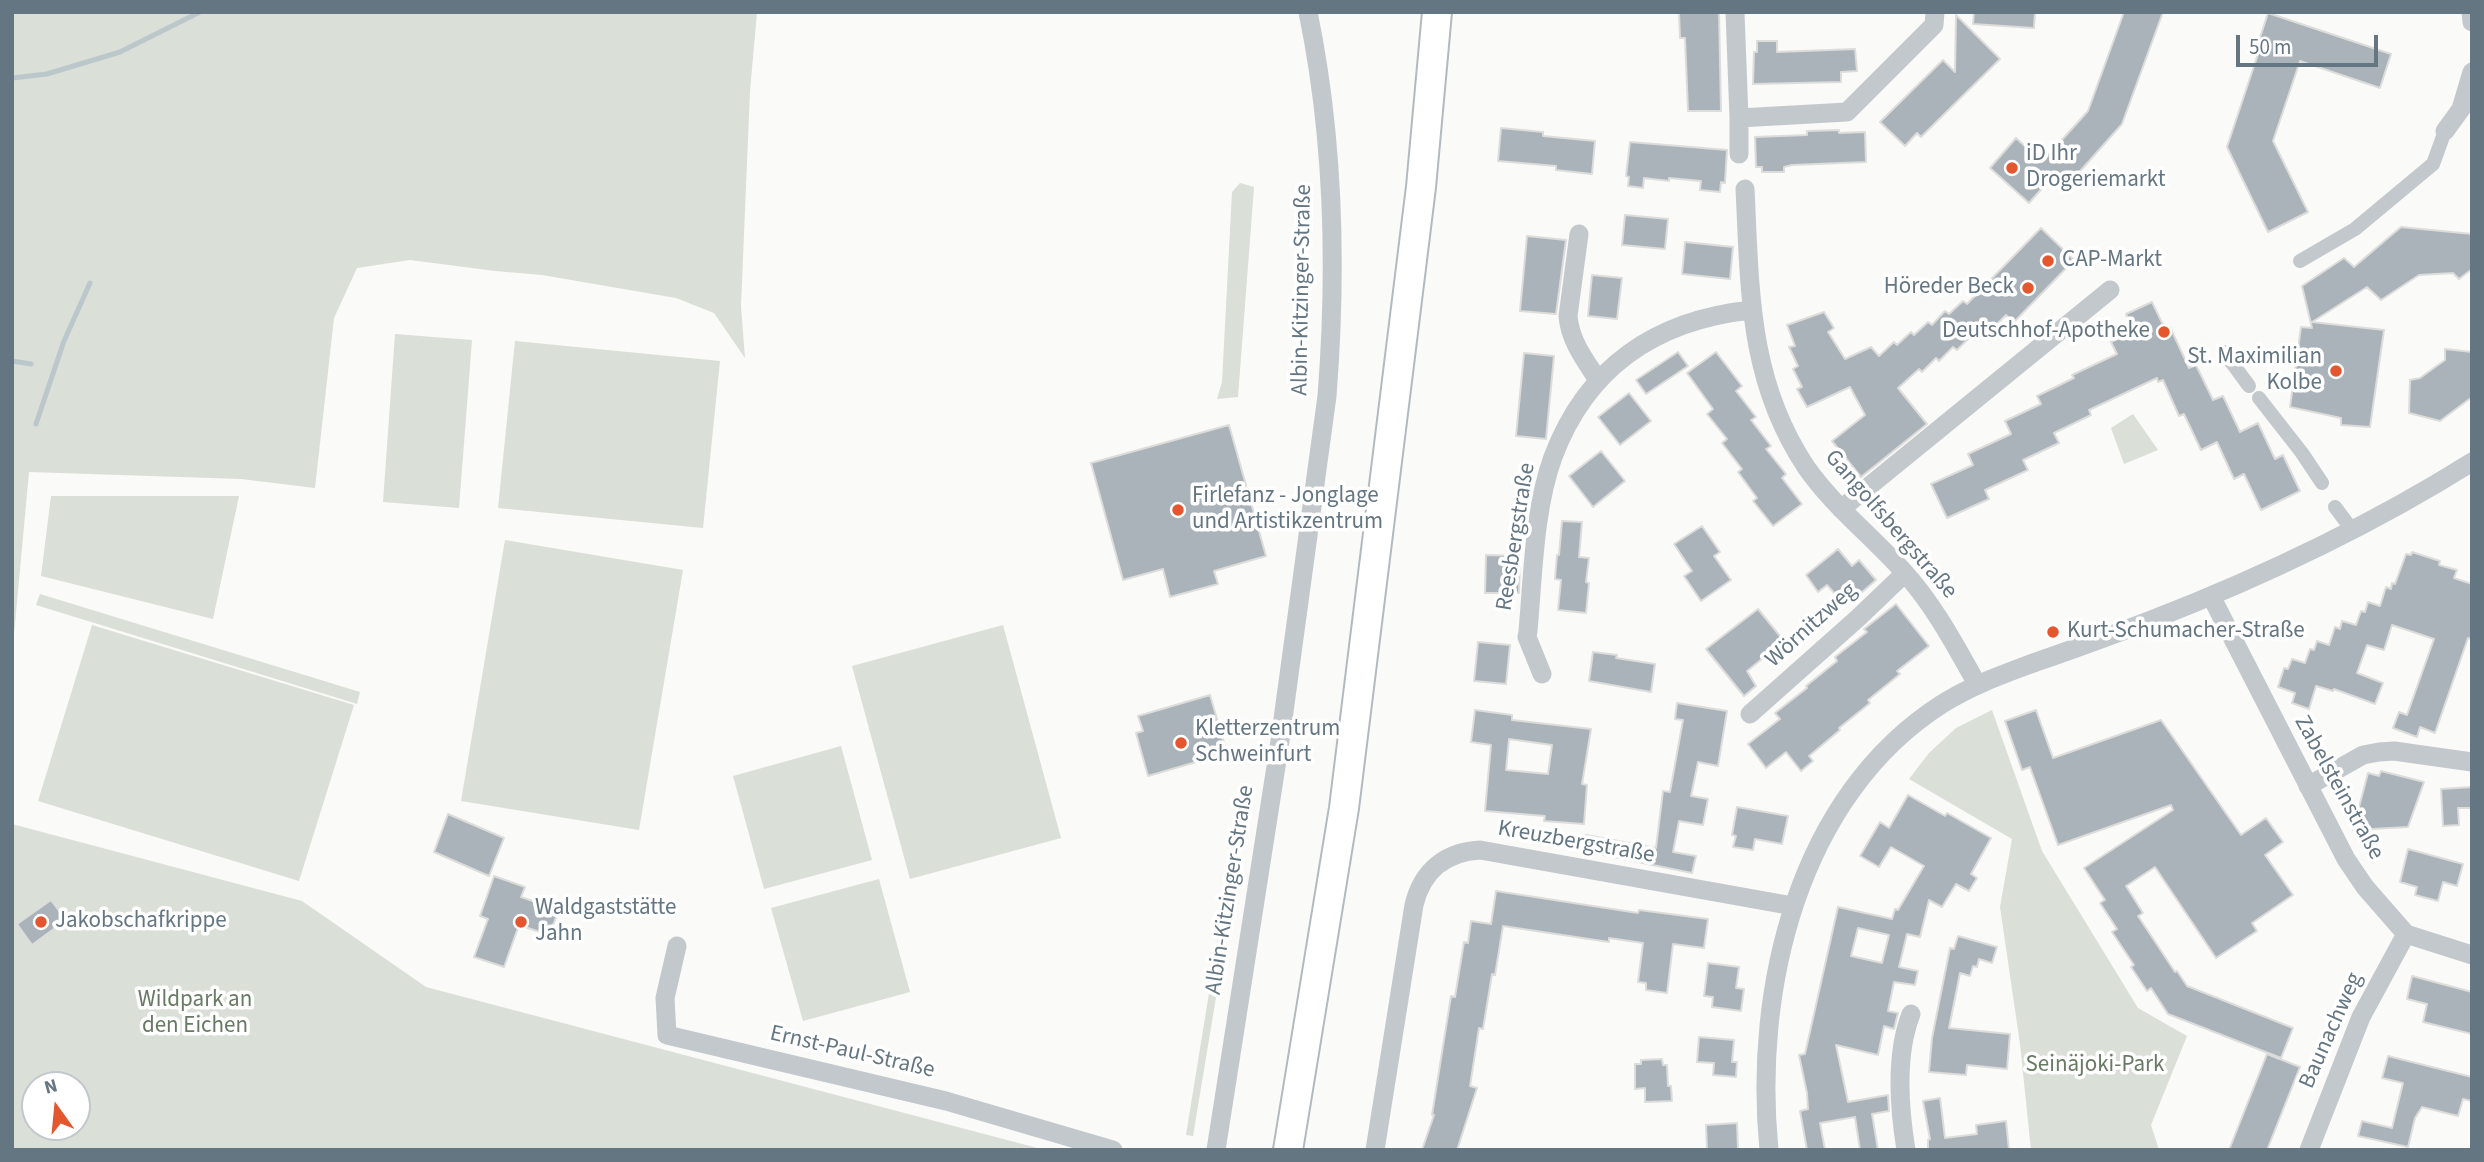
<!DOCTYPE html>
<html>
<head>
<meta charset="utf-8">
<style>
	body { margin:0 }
	#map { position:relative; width:2484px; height:1162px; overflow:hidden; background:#fafaf8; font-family:"Source Sans 3",sans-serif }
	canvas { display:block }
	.frame { position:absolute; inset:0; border:14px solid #657683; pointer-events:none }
	.north { position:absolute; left:21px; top:1071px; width:70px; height:70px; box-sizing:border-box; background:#fff; border:2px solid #c1c8cd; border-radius:50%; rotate:345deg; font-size:19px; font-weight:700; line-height:28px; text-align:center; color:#657683 }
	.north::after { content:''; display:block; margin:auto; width:24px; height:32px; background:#e4572e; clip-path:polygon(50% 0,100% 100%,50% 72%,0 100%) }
	.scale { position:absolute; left:2236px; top:35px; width:142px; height:32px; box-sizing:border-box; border:4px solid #657683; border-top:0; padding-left:9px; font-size:21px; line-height:24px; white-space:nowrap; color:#657683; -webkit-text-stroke:5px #fff; paint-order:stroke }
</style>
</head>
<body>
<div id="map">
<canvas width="2484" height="1162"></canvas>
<div class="frame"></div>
<div class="north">N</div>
<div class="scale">50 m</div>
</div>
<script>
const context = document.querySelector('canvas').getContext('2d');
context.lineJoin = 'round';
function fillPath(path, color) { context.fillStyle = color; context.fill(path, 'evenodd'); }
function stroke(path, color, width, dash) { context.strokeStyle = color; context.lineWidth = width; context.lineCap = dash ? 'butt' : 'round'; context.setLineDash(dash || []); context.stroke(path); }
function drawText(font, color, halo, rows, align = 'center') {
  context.font = font + ' "Source Sans 3",sans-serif'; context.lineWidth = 7; context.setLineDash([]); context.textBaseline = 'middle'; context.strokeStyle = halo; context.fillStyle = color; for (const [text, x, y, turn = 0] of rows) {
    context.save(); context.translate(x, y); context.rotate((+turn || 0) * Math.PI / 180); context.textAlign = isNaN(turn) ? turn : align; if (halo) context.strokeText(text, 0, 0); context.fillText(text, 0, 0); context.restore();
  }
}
const green = new Path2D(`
	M 12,12 L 757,12 L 750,91 L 741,306 L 745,358 L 714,313 L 676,298 L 542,275 L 495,271 L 410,260 L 357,268 L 334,318 L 315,488 L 241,479 L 29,472 L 12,656 Z
	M 1240,183 L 1254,187 L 1238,397 L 1217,399 L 1222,382 L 1232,192 Z
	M 395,334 L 472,340 L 459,508 L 383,502 Z
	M 515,341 L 720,361 L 703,528 L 498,508 Z
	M 2133,414 L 2158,450 L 2124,464 L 2111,428 Z
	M 51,496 L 239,496 L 213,619 L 41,576 Z
	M 505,540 L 683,570 L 639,830 L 461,801 Z
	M 40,594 L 360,692 L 357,704 L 36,605 Z
	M 92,625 L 354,705 L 299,881 L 38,801 Z
	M 1003,625 L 1061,838 L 910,879 L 852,666 Z
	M 1992,710 L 2042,851 L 2138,1008 L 2187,1036 L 2151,1125 L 2159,1150 L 2031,1150 L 2020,1044 L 2000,907 L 2012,839 L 1909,779 L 1929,753 L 1956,728 Z
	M 841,746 L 872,860 L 764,889 L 733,776 Z
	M 12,824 L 302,901 L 426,987 L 1045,1150 L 12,1150 ZM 35,1085 L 77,1085 L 77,1127 L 35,1127 Z
	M 1235,833 L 1243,835 L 1193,1136 L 1186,1135 Z
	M 879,879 L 910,992 L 803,1021 L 771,908 Z`);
const stream = new Path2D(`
	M 12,78 L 47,74 L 120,52 L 200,12
	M 12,361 L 31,364
	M 36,424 L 64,341 L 90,283`);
const building = new Path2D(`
	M 1679,12 L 1719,12 L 1721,111 L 1688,111 L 1685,38 L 1680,38 Z
	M 1974,12 L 2035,12 L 2034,28 L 1973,24 Z
	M 2124,12 L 2163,12 L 2122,124 L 2065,188 L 2052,177 L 2029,203 L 1990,168 L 2016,138 L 2042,162 L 2088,111 Z
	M 2268,13 L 2391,54 L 2380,88 L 2300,61 L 2273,141 L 2308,212 L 2268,232 L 2227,147 L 2260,48 L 2257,47 Z
	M 1956,15 L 2000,59 L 1921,137 L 1917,133 L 1905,146 L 1880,122 L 1943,60 L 1955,72 Z
	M 1757,41 L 1777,41 L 1777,52 L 1855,49 L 1857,71 L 1841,72 L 1841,82 L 1753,84 L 1754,52 L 1757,52 Z
	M 1501,128 L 1543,132 L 1543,136 L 1595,141 L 1592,174 L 1556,170 L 1556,166 L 1498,161 Z
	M 1839,130 L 1839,133 L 1865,132 L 1866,162 L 1792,165 L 1784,167 L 1784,172 L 1762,172 L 1762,167 L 1756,167 L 1755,137 L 1807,135 L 1807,131 Z
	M 1630,142 L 1727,150 L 1725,183 L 1721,182 L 1720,192 L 1700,190 L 1701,181 L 1669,178 L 1669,181 L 1644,178 L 1643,188 L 1628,186 L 1629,177 L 1626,176 Z
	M 1625,215 L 1668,219 L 1665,249 L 1622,245 Z
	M 2401,227 L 2472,234 L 2472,269 L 2459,279 L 2453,273 L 2419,275 L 2381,300 L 2367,287 L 2312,322 L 2384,330 L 2370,427 L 2341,425 L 2341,418 L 2290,407 L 2301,327 L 2312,328 L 2302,286 L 2344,258 L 2354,267 Z
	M 2041,228 L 2074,260 L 2013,323 L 2006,315 L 1992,329 L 1988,326 L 1974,340 L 1971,336 L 1957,350 L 1953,347 L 1939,361 L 1936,358 L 1922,372 L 1919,369 L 1898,388 L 1927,424 L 1861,477 L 1832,441 L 1865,415 L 1850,387 L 1807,407 L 1797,389 L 1802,387 L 1793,369 L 1798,366 L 1789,347 L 1795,346 L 1787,325 L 1824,312 L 1834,328 L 1828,332 L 1845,359 L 1871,347 L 1879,356 L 1894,342 L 1897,345 L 1911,332 L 1914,335 L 1928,322 L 1932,325 L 1945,311 L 1949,314 L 1963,301 L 1967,304 Z
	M 1527,236 L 1566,240 L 1556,314 L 1520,311 Z
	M 1685,242 L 1733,247 L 1730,279 L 1682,274 Z
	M 1592,275 L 1622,278 L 1617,319 L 1588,316 Z
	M 2152,302 L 2165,329 L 2170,327 L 2189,368 L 2196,365 L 2213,400 L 2223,396 L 2240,432 L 2258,423 L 2275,459 L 2283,455 L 2300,491 L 2261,510 L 2244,474 L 2234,479 L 2217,442 L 2201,450 L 2184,414 L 2179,416 L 2163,380 L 2158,382 L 2157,378 L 2089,410 L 2091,415 L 2054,433 L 2059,443 L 2023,460 L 2028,470 L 1985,490 L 1989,499 L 1947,518 L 1931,484 L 1973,465 L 1968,454 L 2011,434 L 2005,421 L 2041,404 L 2037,396 L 2074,378 L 2072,375 L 2117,354 L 2111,342 L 2119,338 L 2115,330 L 2130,323 L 2126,314 Z
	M 2445,349 L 2472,352 L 2472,397 L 2440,421 L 2409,413 L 2410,380 L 2420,378 L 2445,360 Z
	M 1678,352 L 1688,366 L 1646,394 L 1636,380 Z
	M 1716,352 L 1742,386 L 1736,391 L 1756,417 L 1751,420 L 1771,446 L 1766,449 L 1786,474 L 1782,478 L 1802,504 L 1773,526 L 1753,501 L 1757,498 L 1738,472 L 1742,469 L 1722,443 L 1727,439 L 1707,414 L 1713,409 L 1687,373 Z
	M 1524,353 L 1554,356 L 1546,439 L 1516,436 Z
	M 1629,393 L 1651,421 L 1620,445 L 1598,417 Z
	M 1229,425 L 1266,556 L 1214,571 L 1218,584 L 1170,597 L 1163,569 L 1123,580 L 1091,463 Z
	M 1601,451 L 1625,481 L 1593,507 L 1569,476 Z
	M 1562,521 L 1582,522 L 1579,557 L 1589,558 L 1586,582 L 1589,583 L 1586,613 L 1558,610 L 1561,580 L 1555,579 L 1557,555 L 1559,555 Z
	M 1702,526 L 1720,552 L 1714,556 L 1731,580 L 1701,601 L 1684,576 L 1692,571 L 1674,544 Z
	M 1838,549 L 1852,566 L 1859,560 L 1876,580 L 1846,606 L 1827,585 L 1818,592 L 1806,575 Z
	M 2412,552 L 2440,561 L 2439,565 L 2457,570 L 2454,578 L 2472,584 L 2472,639 L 2468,638 L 2435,733 L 2420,727 L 2417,737 L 2393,728 L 2399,712 L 2407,715 L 2434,639 L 2392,625 L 2384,650 L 2367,645 L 2357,673 L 2383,683 L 2375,704 L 2334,689 L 2333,691 L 2316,686 L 2309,709 L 2292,703 L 2295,693 L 2278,687 L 2284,668 L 2288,669 L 2292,659 L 2305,663 L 2310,649 L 2314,650 L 2317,641 L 2329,645 L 2335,627 L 2340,629 L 2342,621 L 2356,625 L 2361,611 L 2365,612 L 2368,602 L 2380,606 L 2386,587 L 2391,589 L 2392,583 L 2395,584 L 2406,554 L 2411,555 Z
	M 1486,555 L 1520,556 L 1519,593 L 1485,593 Z
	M 1896,604 L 1929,646 L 1897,671 L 1900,674 L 1868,700 L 1870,703 L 1839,728 L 1840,730 L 1809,756 L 1813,761 L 1801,771 L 1786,752 L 1766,768 L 1748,744 L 1780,719 L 1775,713 L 1807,688 L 1806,686 L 1837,661 L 1835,657 L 1867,632 L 1864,629 Z
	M 1758,609 L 1784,641 L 1747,671 L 1756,686 L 1744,696 L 1706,649 Z
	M 1478,642 L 1510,645 L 1506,684 L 1474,681 Z
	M 1593,652 L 1617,655 L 1616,658 L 1655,664 L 1651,692 L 1589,681 Z
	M 1210,695 L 1227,753 L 1148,776 L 1136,733 L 1143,731 L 1138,716 Z
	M 1677,703 L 1727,711 L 1718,766 L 1698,762 L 1691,796 L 1708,799 L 1703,825 L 1679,821 L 1673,852 L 1696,856 L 1692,873 L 1584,851 L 1586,835 L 1656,848 L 1663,791 L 1670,792 L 1683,720 L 1675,719 Z
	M 1475,710 L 1512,715 L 1512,720 L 1591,729 L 1582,784 L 1587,785 L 1584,824 L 1544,821 L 1545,816 L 1485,811 L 1491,745 L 1471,742 ZM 1509,739 L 1552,745 L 1548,774 L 1506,770 Z
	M 2036,710 L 2053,758 L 2161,720 L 2241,835 L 2266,818 L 2283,842 L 2265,855 L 2293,895 L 2252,923 L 2257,931 L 2216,958 L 2155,867 L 2126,886 L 2143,913 L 2138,916 L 2175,972 L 2177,971 L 2187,986 L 2293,1028 L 2281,1058 L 2168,1014 L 2151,988 L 2147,991 L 2131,967 L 2134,965 L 2112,932 L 2117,929 L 2100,903 L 2105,900 L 2084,868 L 2173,810 L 2171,805 L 2058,845 L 2030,767 L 2022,770 L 2005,721 Z
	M 2381,771 L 2424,782 L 2408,827 L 2353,830 L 2368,773 L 2379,776 Z
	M 2472,787 L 2472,808 L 2458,808 L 2459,825 L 2443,826 L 2441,789 Z
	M 1908,795 L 1945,816 L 1947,813 L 1991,838 L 1971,874 L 1977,878 L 1969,891 L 1956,884 L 1942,907 L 1929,900 L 1920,937 L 1907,934 L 1899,967 L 1918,971 L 1915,985 L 1894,982 L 1888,1011 L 1898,1013 L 1894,1029 L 1884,1026 L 1878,1055 L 1836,1045 L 1848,1102 L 1888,1095 L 1889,1111 L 1872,1114 L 1878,1150 L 1860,1150 L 1855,1117 L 1820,1123 L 1825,1150 L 1807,1150 L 1800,1111 L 1808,1109 L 1807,1093 L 1799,1055 L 1805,1054 L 1838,907 L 1892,919 L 1895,909 L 1898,910 L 1924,866 L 1891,847 L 1879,867 L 1860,856 L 1880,822 L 1889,828 ZM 1858,928 L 1889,935 L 1882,963 L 1851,956 Z
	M 1737,807 L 1788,816 L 1782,844 L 1755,839 L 1753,850 L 1733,847 L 1736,836 L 1732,835 Z
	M 448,814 L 504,838 L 489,876 L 434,852 Z
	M 2408,849 L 2463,864 L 2457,886 L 2443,882 L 2438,901 L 2415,895 L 2417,887 L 2400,882 Z
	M 494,876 L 525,887 L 521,897 L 559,910 L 549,935 L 519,925 L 504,967 L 474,957 L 488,919 L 480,916 Z
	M 1496,891 L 1638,913 L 1639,910 L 1708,919 L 1704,948 L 1673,944 L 1667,993 L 1646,990 L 1646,983 L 1638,982 L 1643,943 L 1609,938 L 1609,942 L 1503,926 L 1495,975 L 1492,974 L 1483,1029 L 1479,1028 L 1470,1086 L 1477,1088 L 1457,1150 L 1422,1150 L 1434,1115 L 1432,1115 L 1451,996 L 1455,997 L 1464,942 L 1468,943 L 1471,921 L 1491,924 Z
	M 51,900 L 66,920 L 32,945 L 17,924 Z
	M 1958,936 L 1997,947 L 1992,963 L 1979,959 L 1977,967 L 1973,966 L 1970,976 L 1960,973 L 1949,1028 L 2010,1034 L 2007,1069 L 1967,1065 L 1966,1075 L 1929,1072 L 1932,1038 L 1950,948 L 1954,949 Z
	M 1708,963 L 1739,967 L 1736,988 L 1744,989 L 1741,1011 L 1712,1007 L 1713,997 L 1704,996 Z
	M 2412,976 L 2472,992 L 2472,1034 L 2423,1022 L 2427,1004 L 2407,999 Z
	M 1699,1037 L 1734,1040 L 1732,1062 L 1737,1062 L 1736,1077 L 1713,1075 L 1714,1063 L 1697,1062 Z
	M 2267,1054 L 2300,1067 L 2267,1150 L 2229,1150 Z
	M 2388,1056 L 2472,1077 L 2472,1101 L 2463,1099 L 2458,1116 L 2422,1107 L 2415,1118 L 2408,1147 L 2358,1136 L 2362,1121 L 2392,1128 L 2403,1083 L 2382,1078 Z
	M 1662,1059 L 1663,1065 L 1667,1065 L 1668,1086 L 1671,1086 L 1672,1101 L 1645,1102 L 1645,1088 L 1635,1089 L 1635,1064 L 1641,1064 L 1641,1060 Z
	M 1940,1098 L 1945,1138 L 1977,1134 L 1976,1125 L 2006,1121 L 2009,1150 L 1928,1150 L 1928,1140 L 1930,1139 L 1923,1101 Z
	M 1737,1123 L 1738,1150 L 1707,1150 L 1706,1125 Z`);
const pedestrian = new Path2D(`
	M 2300,261 L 2355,229 L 2433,164 L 2445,131
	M 2224,352 L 2249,386
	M 2259,398 L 2302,453 L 2322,483
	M 2335,507 L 2353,531`);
const minor = new Path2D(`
	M 1735,12 L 1739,118 L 1847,112 L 1934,25 L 1935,12
	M 2471,12 L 2472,22
	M 1739,118 L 1739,154
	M 2445,131 L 2461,109 L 2472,72
	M 1745,189 C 1750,289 1748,380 1806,467 C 1834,507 1872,536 1904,572 C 1934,605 1955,645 1977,684
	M 1579,234 L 1568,316 C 1570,341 1585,360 1598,380
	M 1841,509 L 2110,290
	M 2211,596 L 2346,859 L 2365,887 L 2406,934 L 2472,955
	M 1542,674 L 1527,637 L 1528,631 C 1533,576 1534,509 1553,457 C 1587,366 1657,320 1751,310
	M 1750,714 L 1858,618 L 1905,573
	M 2308,786 L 2363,755 L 2379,752 L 2394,751 L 2472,762
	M 677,946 L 665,998 L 667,1035 L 946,1101 L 1113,1150
	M 1216,1150 L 1280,741 L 1327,396 C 1337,268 1334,138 1308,12
	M 1375,1150 L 1414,905 C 1422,871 1445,852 1480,850 L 1793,906
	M 1769,1150 C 1753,989 1798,796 1942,704 C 1972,685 2004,674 2036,662 C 2074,649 2112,635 2149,621 C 2262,577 2370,526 2472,462
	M 1906,1150 C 1899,1107 1895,1055 1911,1014
	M 2309,1150 L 2361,1017 L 2406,934`);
const secondary = new Path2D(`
	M 1288,1150 L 1344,808 L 1421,187 L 1437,12`);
const markers = [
	[2012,168,7,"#e4572e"],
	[2048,261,7,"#e4572e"],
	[2028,288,7,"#e4572e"],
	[2164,332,7,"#e4572e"],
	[2336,371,7,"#e4572e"],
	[1178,510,7,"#e4572e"],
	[2053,632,7,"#e4572e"],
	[1181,743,7,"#e4572e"],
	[41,922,7,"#e4572e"],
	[521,922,7,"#e4572e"]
];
const poiNames = [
	["iD Ihr",2026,155],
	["Drogeriemarkt",2026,181],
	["CAP-Markt",2062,261],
	["Höreder Beck",2014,288,"right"],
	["Deutschhof-Apotheke",2150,332,"right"],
	["St. Maximilian",2322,358,"right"],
	["Kolbe",2322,384,"right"],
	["Firlefanz - Jonglage",1192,497],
	["und Artistikzentrum",1192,523],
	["Kurt-Schumacher-Straße",2067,632],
	["Kletterzentrum",1195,730],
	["Schweinfurt",1195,756],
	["Waldgaststätte",535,909],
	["Jahn",535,935],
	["Jakobschafkrippe",55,922]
];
const streetNames = [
	["Albin-Kitzinger-Straße",1303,290,-89],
	["Gangolfsbergstraße",1890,525,49],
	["Reesbergstraße",1517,537,-81],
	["Wörnitzweg",1812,626,-42],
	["Zabelsteinstraße",2338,788,61],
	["Kreuzbergstraße",1576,843,10],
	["Albin-Kitzinger-Straße",1231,890,-81],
	["Baunachweg",2332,1031,-66],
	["Ernst-Paul-Straße",852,1053,13]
];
const parkNames = [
	["Wildpark an",195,1001],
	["den Eichen",195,1027],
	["Seinäjoki-Park",2095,1066]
];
fillPath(green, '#dadfd7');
stroke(stream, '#bbc7cb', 5);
fillPath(building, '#aab3b9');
stroke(building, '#dcdcda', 2);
stroke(secondary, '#b3babf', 32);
stroke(pedestrian, '#c3c8cc', 14);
stroke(minor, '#c3c8cc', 19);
stroke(secondary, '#fff', 28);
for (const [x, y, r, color] of markers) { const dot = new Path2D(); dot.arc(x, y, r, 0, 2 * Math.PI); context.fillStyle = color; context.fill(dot); stroke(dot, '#fff', 2.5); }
drawText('23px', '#657683', '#fff', poiNames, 'left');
drawText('23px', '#657683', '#fff', streetNames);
drawText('23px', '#687a64', '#fff', parkNames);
</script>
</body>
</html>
